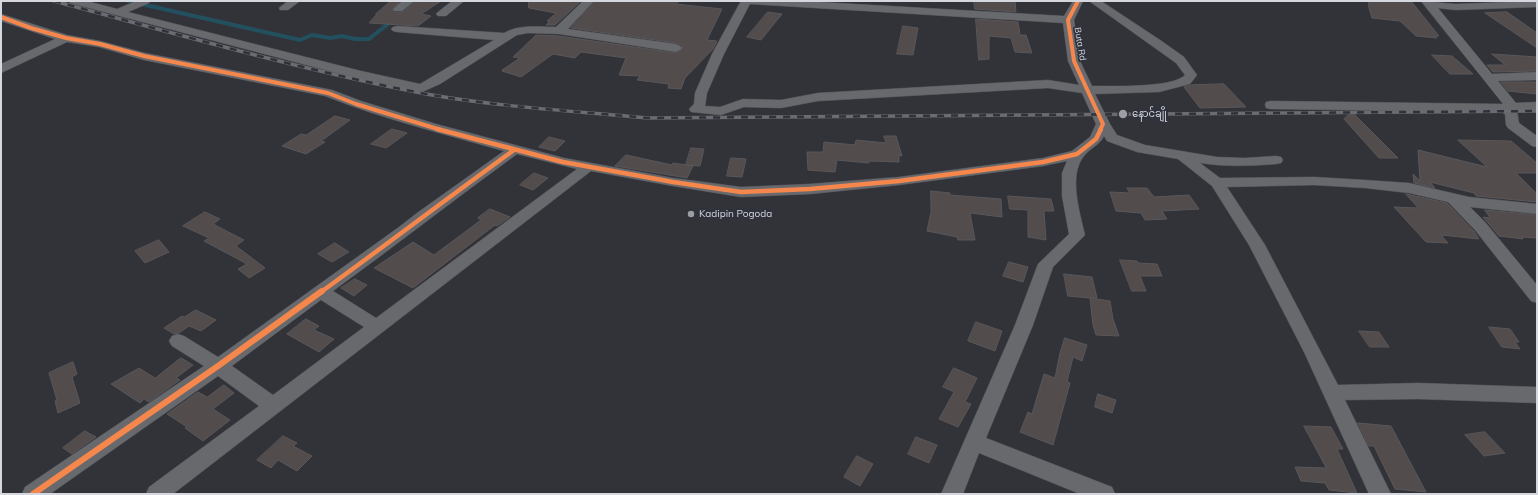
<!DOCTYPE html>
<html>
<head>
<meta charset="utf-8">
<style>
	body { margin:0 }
	#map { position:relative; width:1538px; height:495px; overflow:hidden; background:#323339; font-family:Mulish,sans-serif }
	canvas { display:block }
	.frame { position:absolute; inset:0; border:2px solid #d5d7de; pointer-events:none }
</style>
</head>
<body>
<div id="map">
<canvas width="1538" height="495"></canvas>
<div class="frame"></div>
</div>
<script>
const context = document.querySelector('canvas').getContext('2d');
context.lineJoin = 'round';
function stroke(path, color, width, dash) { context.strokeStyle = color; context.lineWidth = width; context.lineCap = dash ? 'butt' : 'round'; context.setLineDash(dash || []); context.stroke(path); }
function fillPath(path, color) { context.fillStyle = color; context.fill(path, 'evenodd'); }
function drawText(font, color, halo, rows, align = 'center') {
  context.font = font + ' Mulish,"Noto Sans Myanmar",sans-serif'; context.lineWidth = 3.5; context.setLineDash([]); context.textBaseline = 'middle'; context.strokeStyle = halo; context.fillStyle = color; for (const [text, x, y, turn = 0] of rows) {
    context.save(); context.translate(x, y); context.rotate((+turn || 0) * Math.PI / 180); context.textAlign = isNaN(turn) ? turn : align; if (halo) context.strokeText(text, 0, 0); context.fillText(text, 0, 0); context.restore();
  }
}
const stream = new Path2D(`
	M 128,1 L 300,40 L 312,35 L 330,38 L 342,36 L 355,39 L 369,39 L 398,16 L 412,1`);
const building = new Path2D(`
	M 391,1 L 400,1 L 392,9 L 394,12 L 403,12 L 415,1 L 441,1 L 421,14 L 431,16 L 418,26 L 369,23 L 377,14 L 376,14 Z
	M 529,1 L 581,1 L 555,25 L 546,25 L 550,21 L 547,21 L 556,13 L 529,8 Z
	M 595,1 L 679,1 L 676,4 L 722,9 L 707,40 L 717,41 L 713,49 L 685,78 L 681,89 L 668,88 L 669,84 L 637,80 L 640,76 L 619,75 L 626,58 L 581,52 L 575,58 L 553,54 L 521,77 L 502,71 L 504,70 L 502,70 L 520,58 L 513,57 L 536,35 L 559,36 L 676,53 L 683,49 L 681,45 L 676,43 L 571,28 Z
	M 974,1 L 1015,1 L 1016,12 L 975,9 Z
	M 1369,1 L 1411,1 L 1439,36 L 1435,36 L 1437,38 L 1416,36 L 1400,21 L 1372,18 L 1369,8 Z
	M 768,12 L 782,14 L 761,40 L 747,37 Z
	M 1507,12 L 1537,33 L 1537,48 L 1485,13 Z
	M 976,19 L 1018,22 L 1020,35 L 1026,35 L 1032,53 L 1015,52 L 1011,38 L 989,36 L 989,59 L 979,60 Z
	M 903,26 L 918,28 L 913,55 L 897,54 Z
	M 1492,54 L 1537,57 L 1537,71 L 1493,72 L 1487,65 L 1505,65 Z
	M 1432,55 L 1452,56 L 1473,74 L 1450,74 Z
	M 1501,82 L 1537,82 L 1537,94 L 1508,91 Z
	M 1224,84 L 1246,107 L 1200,108 L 1184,87 L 1191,85 Z
	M 1352,112 L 1398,158 L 1379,158 L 1344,119 Z
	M 335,116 L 350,120 L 321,141 L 325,142 L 306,154 L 282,146 L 301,134 L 306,135 Z
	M 392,129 L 407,133 L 386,148 L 371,144 Z
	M 884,136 L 896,136 L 902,156 L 899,155 L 899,162 L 869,161 L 869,163 L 837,160 L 835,172 L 808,170 L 807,152 L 823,152 L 824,142 L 855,145 L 856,140 L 886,143 Z
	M 549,137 L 565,141 L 555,151 L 539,147 Z
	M 1458,140 L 1511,141 L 1537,163 L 1537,173 L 1516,173 L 1537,194 L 1537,202 L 1476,196 L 1474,193 L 1430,182 L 1435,188 L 1414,183 L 1413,174 L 1420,181 L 1418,150 L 1487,167 Z
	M 691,148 L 704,149 L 700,166 L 686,165 Z
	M 626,155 L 672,165 L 673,163 L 693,166 L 687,178 L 615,166 Z
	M 731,158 L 746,159 L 742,177 L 727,176 Z
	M 534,173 L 548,178 L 533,190 L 520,185 Z
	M 1127,188 L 1147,188 L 1154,197 L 1189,195 L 1199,209 L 1162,211 L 1167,219 L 1145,220 L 1141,213 L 1116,211 L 1110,192 L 1130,193 Z
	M 931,191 L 950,193 L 950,195 L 1001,199 L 1002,217 L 970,213 L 975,240 L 958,240 L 957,237 L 927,231 L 931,212 Z
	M 1406,194 L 1447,203 L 1474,231 L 1479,239 L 1441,235 L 1448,243 L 1426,242 L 1394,207 L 1418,208 Z
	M 1008,196 L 1051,199 L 1054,211 L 1044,211 L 1046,240 L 1028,237 L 1028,210 L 1010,209 Z
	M 490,209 L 510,217 L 497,226 L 495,225 L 413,288 L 374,268 L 413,242 L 434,255 L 481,220 L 478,218 Z
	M 1485,210 L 1537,215 L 1537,238 L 1521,237 L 1523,239 L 1499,236 L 1483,217 L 1490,218 Z
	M 205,212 L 220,219 L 213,224 L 244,240 L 236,246 L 265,268 L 249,278 L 238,269 L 247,264 L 204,241 L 209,238 L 183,226 Z
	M 159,240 L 169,252 L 145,263 L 135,251 Z
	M 335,243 L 349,252 L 332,262 L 318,254 Z
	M 1120,260 L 1137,261 L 1138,263 L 1157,264 L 1162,276 L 1140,276 L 1146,291 L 1132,291 Z
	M 1009,262 L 1028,267 L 1023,282 L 1003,276 Z
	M 1064,274 L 1092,277 L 1097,298 L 1090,298 L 1110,301 L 1113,319 L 1119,336 L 1096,335 L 1093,325 L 1090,298 L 1068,296 Z
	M 355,279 L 367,285 L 354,296 L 341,288 Z
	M 196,310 L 216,320 L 201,331 L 189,326 L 179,333 L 174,334 L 164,328 L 182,316 L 184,317 Z
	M 306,319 L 319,326 L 314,330 L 334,339 L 319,352 L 287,334 Z
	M 976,322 L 1002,331 L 995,351 L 968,341 Z
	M 1489,327 L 1510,329 L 1519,342 L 1515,342 L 1520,349 L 1502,347 Z
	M 1359,331 L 1379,332 L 1389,347 L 1370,347 Z
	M 1065,338 L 1087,345 L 1082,361 L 1073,357 L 1067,382 L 1070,383 L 1053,445 L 1020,432 L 1028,412 L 1032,414 L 1044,374 L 1055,378 L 1060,353 Z
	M 181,358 L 193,365 L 176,378 L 180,380 L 149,402 L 144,399 L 140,403 L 111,384 L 139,368 L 155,378 Z
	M 73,362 L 77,374 L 72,377 L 80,403 L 58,413 L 55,401 L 57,400 L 49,373 Z
	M 954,368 L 977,378 L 965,402 L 971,404 L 958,427 L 939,419 L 954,392 L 943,387 Z
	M 224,385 L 234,393 L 213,409 L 230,420 L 203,441 L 185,428 L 187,427 L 167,414 L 198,392 L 207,397 Z
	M 1098,394 L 1116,400 L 1112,413 L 1095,407 Z
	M 1358,423 L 1391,426 L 1426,492 L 1395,489 L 1374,446 L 1369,446 Z
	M 1304,426 L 1331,427 L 1343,449 L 1337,449 L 1357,493 L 1329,490 L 1325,483 L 1301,481 L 1295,467 L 1326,468 Z
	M 85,431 L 96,437 L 72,454 L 63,448 Z
	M 1485,432 L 1505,453 L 1484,456 L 1465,435 Z
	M 283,436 L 297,443 L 293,446 L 312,456 L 297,471 L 278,460 L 271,468 L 257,460 Z
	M 916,437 L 937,445 L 929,463 L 908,454 Z
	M 857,456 L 873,464 L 860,486 L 844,477 Z`);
const minor = new Path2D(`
	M 69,1 L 87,1 L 117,9 L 136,1 L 150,1 L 149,3 L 128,12 L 361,71 L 420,84 L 494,40 L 397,32 L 393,31 L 391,29 L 393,27 L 397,26 L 504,33 C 519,24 539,27 556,27 L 583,1 L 594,1 L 568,29 L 676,44 L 680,46 L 682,48 L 680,50 L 676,52 L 559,34 L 528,33 L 517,35 L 440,84 L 422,92 L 356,78 L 70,3 Z
	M 288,1 L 300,1 L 288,10 L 280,10 L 279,8 Z
	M 402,1 L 414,1 L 402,11 L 394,11 L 393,9 Z
	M 452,1 L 464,1 L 446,16 L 438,16 L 436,14 L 438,12 Z
	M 741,1 L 802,1 L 1064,16 L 1073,1 L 1083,1 L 1074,20 L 1080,61 L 1092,86 C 1111,86 1173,88 1185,75 L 1176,63 L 1089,1 L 1101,1 L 1163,42 L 1184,57 L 1197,75 L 1190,84 L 1159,92 L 1095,94 L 1110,124 L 1117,135 L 1145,145 L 1217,157 L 1245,158 L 1276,156 L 1281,157 L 1283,160 L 1281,163 L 1276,164 C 1250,166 1226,167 1200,163 L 1220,178 L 1314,177 L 1365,180 L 1409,183 L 1469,197 L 1537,204 L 1537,214 L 1470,207 L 1485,222 L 1537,285 L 1537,303 L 1531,301 L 1475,230 L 1448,202 L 1409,193 L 1365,188 L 1314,185 L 1227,187 L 1265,245 L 1338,385 L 1418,383 L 1537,387 L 1537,403 L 1418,399 L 1345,400 L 1391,494 L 1369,494 L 1304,352 L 1249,245 L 1212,186 L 1178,159 L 1137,152 L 1107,141 L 1104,136 C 1100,145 1090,148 1084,156 C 1068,175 1080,213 1085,235 L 1053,267 L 1033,325 L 986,438 L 1112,487 L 1115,494 L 1080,494 L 979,453 L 963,494 L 941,494 L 1015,325 L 1038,264 L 1069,234 L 1062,196 L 1062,173 L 1067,161 L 1043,166 L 899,185 L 810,194 L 741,197 L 673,186 L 591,171 L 173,494 L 146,494 L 149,487 L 259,406 L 218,376 L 50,494 L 22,494 L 25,487 L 204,366 L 172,346 L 169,341 L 172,336 L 178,334 L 184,336 L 218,357 L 399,227 L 417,213 L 504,151 C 444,134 383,119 325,96 L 144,60 L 99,47 L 67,42 L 1,73 L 1,64 L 55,39 L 1,21 L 1,14 L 67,35 L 100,41 L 145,53 L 332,90 L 361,101 L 436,124 L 564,158 L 673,178 L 741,187 L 810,184 L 899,177 L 1043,158 L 1072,151 L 1090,137 L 1096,124 L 1082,93 L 1048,88 L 818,101 L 781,108 L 744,107 L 721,115 L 691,112 L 689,109 L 694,104 L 695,93 L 712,54 ZM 750,4 L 1063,23 L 1068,61 L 1079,85 L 1048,80 L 818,93 L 781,100 L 743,99 L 720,107 L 705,106 L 707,93 L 724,54 ZM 517,154 L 577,169 L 376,318 L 333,291 C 395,246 455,199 517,154 ZM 321,300 L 364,327 L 273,395 L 232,366 Z
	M 1421,1 L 1455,4 L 1537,1 L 1537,7 L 1455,10 L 1438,8 L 1492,74 L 1537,72 L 1537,80 L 1498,81 L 1516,103 L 1537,102 L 1537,110 L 1517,111 L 1519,123 L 1537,136 L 1537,147 L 1532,146 L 1508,128 L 1506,125 L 1505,114 L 1501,112 L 1271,109 L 1266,108 L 1265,105 L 1266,102 L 1271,101 L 1503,104 Z`);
const rail = new Path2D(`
	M 54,1 C 177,34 301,70 426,94 C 499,107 574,111 647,118 L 1537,111`);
const cyclewayFar2 = new Path2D(`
	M 1078,1 L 1068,20 L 1074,61 L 1103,124 L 1100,130
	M 1,17 L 31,28 L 66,38 L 100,44 L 144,56 L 328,93 L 356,104 L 441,130`);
const cyclewayFar1 = new Path2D(`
	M 437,129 L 563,162 L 673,182 L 741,192 L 810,189 L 899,181 L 1043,162 L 1077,154 L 1096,139 L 1101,129
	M 321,292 C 386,245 449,197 514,150`);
const cycleway = new Path2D(`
	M 33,494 L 218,366 L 322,291`);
const markers = [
	[1123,114,5,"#9c9ea4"],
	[691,214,4,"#9c9ea4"]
];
const farStreetnames = [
	["Buta Rd",1080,44,80]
];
const poiNames = [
	["နောင်ချို",1132,114],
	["Kadipin Pogoda",699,214]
];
stroke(stream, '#23505f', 4);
fillPath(building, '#524c4d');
stroke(building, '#595759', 1);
stroke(minor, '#4f5056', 1);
fillPath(minor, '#68696d');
stroke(rail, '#6b6c70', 3.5);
stroke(rail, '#2f323c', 2.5, [7]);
stroke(cyclewayFar2, '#f5874c', 4);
stroke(cyclewayFar1, '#f5874c', 4.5);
stroke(cycleway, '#f5874c', 6);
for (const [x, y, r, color] of markers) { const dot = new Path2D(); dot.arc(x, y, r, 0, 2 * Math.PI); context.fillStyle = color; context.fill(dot); stroke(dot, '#2f323c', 1.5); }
drawText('9px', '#d5d7de', '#2f323c', farStreetnames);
drawText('10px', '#d5d7de', '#2f323c', poiNames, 'left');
</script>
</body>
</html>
